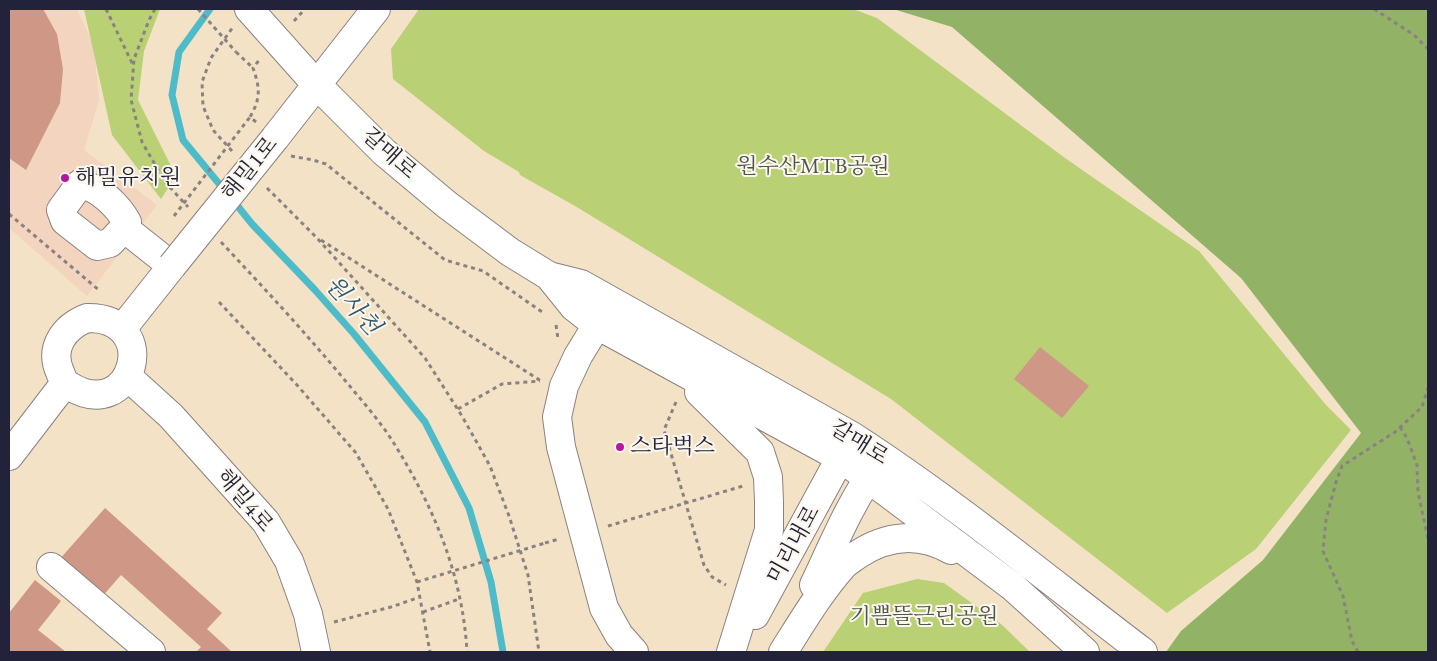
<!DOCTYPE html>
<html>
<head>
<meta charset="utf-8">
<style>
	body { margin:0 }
	#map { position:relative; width:1437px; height:661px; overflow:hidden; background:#f3e2c6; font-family:"EB Garamond",serif }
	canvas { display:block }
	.frame { position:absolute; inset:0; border:10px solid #22223b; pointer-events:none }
</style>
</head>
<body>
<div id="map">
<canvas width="1437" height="661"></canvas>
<div class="frame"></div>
</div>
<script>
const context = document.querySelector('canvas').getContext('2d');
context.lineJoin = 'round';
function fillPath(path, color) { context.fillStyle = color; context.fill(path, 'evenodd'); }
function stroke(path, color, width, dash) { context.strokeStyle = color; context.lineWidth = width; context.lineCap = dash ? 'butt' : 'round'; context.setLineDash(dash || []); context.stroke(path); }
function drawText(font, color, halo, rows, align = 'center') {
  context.font = font + ' "EB Garamond","Noto Serif KR",serif'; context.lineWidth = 4; context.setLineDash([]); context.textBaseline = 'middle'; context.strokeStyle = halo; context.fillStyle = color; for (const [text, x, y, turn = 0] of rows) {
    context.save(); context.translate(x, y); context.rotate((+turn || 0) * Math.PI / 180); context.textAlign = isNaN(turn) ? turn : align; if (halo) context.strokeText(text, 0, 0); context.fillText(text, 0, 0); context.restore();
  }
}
const built = new Path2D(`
	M 9,9 L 77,9 L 94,46 L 99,100 L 84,150 L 157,205 L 87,296 L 9,228 Z`);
const green = new Path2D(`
	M 84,9 L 160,9 L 144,51 L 138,100 L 176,176 L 161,199 L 112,135 Z
	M 419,9 L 853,9 L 877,18 L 1065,158 L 1199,251 L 1326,405 L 1351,430 L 1256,549 L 1167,613 L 891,399 L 575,206 L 520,175 L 519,172 L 484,151 L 393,79 L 391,49 Z
	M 917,579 L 944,583 L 1001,624 L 1030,652 L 823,652 L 863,593 Z`);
const forest = new Path2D(`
	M 893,9 L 1428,9 L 1428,652 L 1166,652 L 1181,631 L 1263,560 L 1361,433 L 1241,278 L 952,27 Z`);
const stream = new Path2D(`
	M 210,9 L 179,52 L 172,95 L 183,140 L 225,191
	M 232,199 L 252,224 L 315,290 L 354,334 L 425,422 L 469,508 L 491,582 L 503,652`);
const building = new Path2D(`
	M 9,9 L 43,9 L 57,34 L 63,69 L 60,103 L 26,170 L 9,158 Z
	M 1040,347 L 1089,386 L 1062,418 L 1014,379 Z
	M 105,508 L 222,613 L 207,629 L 232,652 L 196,652 L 201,647 L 121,575 L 100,599 L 58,561 Z
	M 35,580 L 61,601 L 38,630 L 66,652 L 11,652 L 9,650 L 9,613 Z`);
const path = new Path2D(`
	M 106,9 L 133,65
	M 155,9 L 149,20 L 134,59 L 131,100 L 142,142 L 165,182 L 188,207
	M 1374,9 L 1414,35 L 1428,49
	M 294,21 L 305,9
	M 236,52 L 253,68
	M 256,122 L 250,117 C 261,98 260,88 253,68 L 260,59
	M 232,151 L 213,130 L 203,106 L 202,82 L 211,58 L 233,27
	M 291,156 L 313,160 L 326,164 L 445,260 L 483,271 L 545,314
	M 267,188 L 317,238 L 425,358 L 462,416 L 490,466 L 509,516 L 528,575 L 539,652
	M 9,214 L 100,291
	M 321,240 L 541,381
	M 221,242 C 263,287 304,331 343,378 C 362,401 383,424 398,450 C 436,512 463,579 467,652
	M 219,302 L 297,385 L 356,453 L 388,509 L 417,582 L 430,652
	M 556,325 L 558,339
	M 676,402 L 664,430 L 704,565 L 712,577 L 726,585
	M 458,409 L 502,384 L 540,381
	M 1400,427 L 1407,438 L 1417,465 L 1418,492 L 1428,539
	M 608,526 L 743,486
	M 545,543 L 559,539
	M 423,612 L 459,599
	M 334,622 L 391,607 L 420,597
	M 1358,652 L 1352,641 L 1343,596 L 1323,551 L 1326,520 L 1336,482 L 1342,466 L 1395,432 L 1422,407 L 1428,388`);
const minor = new Path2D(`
	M 249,9 L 316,84 L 384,152 L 446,204 L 510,252 L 549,276 L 574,307 L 597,325 L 841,458 L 1013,587 L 1085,652
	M 275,138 L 376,9
	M 80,184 C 99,187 118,206 127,222 L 124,228 L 110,243 L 97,246 L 65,221 L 61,210 Z
	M 549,276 L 581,284 L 852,436 C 954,502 1047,579 1143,652
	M 87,318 C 164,317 133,427 68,385 C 63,382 62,377 60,372 C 49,348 64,327 87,318 Z
	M 597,325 L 578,356 L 564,386 L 557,417 L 561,447 L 604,608 L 619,635 L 634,652
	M 122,329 L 172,266 L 124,228
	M 128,377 L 171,416 L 266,522 L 289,561 L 308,614 L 316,652
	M 699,392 L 760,452 L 768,477 L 769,502 L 769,530 L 731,652
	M 9,456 L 65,383
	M 51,567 L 151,652
	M 814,585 C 833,545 851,501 878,464
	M 755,615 L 849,442
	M 783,652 C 801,624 819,593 842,567 C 846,562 852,559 857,555 C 887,535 920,532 951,550`);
const pathBridge = new Path2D(`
	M 198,9 L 236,52
	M 174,216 L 250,117
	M 417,582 L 545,543`);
const minorBridge = new Path2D(`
	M 172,266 L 275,138`);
const markers = [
	[65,178,5,"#b5179e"],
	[620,447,5,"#b5179e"]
];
const streetNames = [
	["갈매로",389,154,42],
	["해밀1로",250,169,-51],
	["갈매로",859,443,32],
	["해밀4로",244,501,50],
	["미리내로",794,545,-61]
];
const parkNames = [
	["원수산MTB공원",813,167],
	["기쁨뜰근린공원",924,617]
];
const poiNames = [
	["해밀유치원",75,178],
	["스타벅스",630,447]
];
const waterNames = [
	["원사천",352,306,48]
];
fillPath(built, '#f3d4bf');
fillPath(green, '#b9d075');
fillPath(forest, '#92b266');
stroke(stream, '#4ebbc9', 7);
fillPath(building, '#cf9785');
stroke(minor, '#8a8280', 30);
stroke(path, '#8a8280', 3, [4, 4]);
stroke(minor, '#fff', 28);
stroke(minorBridge, '#8a8280', 30, []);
stroke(pathBridge, '#8a8280', 3, [4, 4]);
stroke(minorBridge, '#fff', 28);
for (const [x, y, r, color] of markers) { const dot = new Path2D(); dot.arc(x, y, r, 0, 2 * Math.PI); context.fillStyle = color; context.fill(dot); stroke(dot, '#fbf7ec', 2); }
drawText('22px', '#22223b', '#fbf7ec', streetNames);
drawText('22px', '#4f564c', '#fbf7ec', parkNames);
drawText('22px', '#22223b', '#fbf7ec', poiNames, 'left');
drawText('italic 24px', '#31586d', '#fbf7ec', waterNames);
</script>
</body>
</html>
